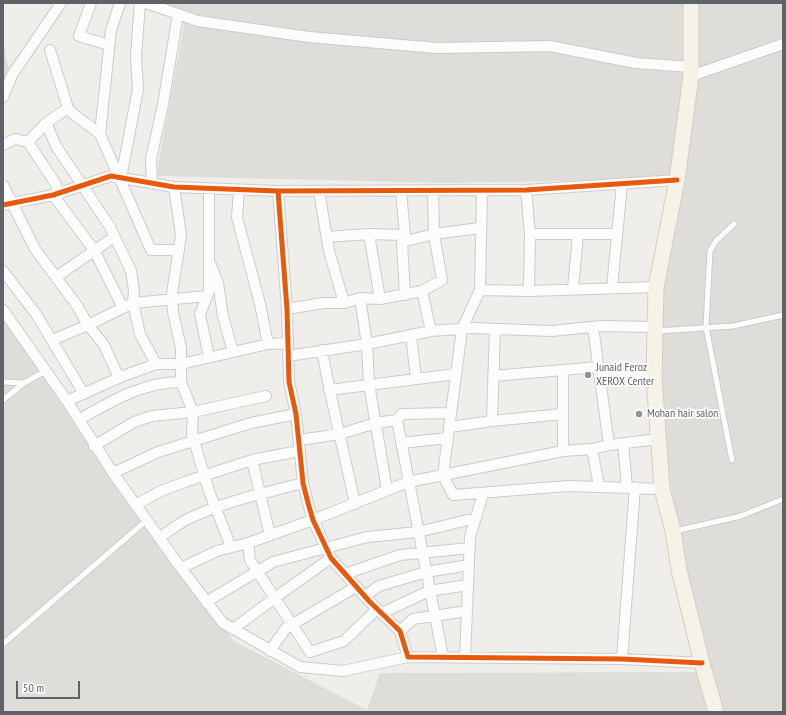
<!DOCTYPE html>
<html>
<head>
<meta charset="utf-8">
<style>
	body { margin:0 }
	#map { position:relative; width:786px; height:715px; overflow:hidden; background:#efeeea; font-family:"PT Sans Narrow",sans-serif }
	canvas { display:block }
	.frame { position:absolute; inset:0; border:4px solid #5f6368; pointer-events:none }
	.scale { position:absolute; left:16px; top:681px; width:64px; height:18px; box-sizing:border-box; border:2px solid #5f6368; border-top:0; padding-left:5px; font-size:12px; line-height:14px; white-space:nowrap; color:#5f6368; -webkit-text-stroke:3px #fff; paint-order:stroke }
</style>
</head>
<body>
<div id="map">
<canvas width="786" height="715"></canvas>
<div class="frame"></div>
<div class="scale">50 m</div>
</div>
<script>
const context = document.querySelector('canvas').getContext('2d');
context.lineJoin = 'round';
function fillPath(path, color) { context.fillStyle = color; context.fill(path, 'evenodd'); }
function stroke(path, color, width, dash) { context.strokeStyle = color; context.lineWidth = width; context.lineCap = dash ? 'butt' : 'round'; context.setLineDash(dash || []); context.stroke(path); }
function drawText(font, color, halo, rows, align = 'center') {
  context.font = font + ' "PT Sans Narrow",sans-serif'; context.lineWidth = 3.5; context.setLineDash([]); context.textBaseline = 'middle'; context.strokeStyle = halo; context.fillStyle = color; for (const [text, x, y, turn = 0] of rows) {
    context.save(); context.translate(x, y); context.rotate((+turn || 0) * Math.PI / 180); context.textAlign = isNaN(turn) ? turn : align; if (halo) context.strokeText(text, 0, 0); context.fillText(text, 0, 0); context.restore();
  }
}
const industrial = new Path2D(`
	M 141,3 L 783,3 L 783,712 L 3,712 L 3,315 L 186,581 L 234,641 L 367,710 L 380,673 L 707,672 L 659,425 L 660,287 L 682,179 L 443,183 L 156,176 L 185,19 Z
	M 3,43 L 9,71 L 3,86 Z`);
const lane = new Path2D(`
	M 657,331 L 733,326 L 783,315
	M 3,382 L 24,383 L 46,371
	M 3,400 L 24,383
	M 732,460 L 706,327 L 710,251 L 716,241 L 734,224
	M 675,531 L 741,516 L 783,499
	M 3,644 L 147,520`);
const street = new Path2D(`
	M 91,3 L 79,36 L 109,45
	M 120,3 L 111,30 L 100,134 L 151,250 L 179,250
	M 146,3 L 198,21 L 309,37 L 437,48 L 550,46 L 636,63 L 691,67
	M 50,50 L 68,108 L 72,113 L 100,134
	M 691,76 L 783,44
	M 3,97 L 12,75 L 61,3
	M 46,123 L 56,146 L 110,227 L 131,271 L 134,290 L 133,303 L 140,334 L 156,364
	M 28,142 L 55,183 L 60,194
	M 3,145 L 15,139 L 28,142 L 46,123 L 68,108
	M 121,178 L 138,89 L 136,56 L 140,3
	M 152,183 L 151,159 L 163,104 L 178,14
	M 3,185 L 35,249 L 78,307 L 88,325 L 104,345 L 119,378
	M 174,187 L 181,235 L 172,294 L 173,312 L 181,348 L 181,382 L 193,412 L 192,434 L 209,491 L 231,547
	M 239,190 L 237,217 L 260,304 L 268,344
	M 526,190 L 530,234 L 529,291
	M 278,191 L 287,309 L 289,382 L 296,414 L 303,483 L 308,503 L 313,520 L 331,558 L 369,601 L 400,631 L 408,657 L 622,659 L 702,663
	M 319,191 L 329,251 L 344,303 L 360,298 L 380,299 L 422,291 L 442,280 L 434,234 L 433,190
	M 482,191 L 480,290 L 462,329 L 443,475 L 453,495 L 568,486 L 662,489
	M 401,192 L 405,235 L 402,242 L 405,295
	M 53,195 L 94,250 L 123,308
	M 3,205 L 53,195 L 111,176 L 174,187 L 278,191 L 526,190 L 677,180
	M 369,234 L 380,299
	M 530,234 L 617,234
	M 327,237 L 369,234 L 405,235
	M 402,242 L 434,234 L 480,228
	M 211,265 L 218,283 L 223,316 L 233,352
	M 3,271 L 36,314 L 84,394
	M 56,277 L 114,237
	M 573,288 L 578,235
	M 612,288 L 622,184
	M 480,290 L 529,291 L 656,287
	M 422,291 L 431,331
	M 360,298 L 367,344 L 369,384 L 387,490
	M 287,309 L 323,303 L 344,303
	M 3,310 L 67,401 L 113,473 L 181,568
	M 593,327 L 609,445
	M 495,329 L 492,421 L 563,414
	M 411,336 L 416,378
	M 52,340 L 88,325 L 133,303 L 207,296
	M 322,350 C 331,402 344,452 355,504
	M 288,356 L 367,344 L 431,331 L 472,328 L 552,331 L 601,326 L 654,327
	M 209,357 L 200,314 L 209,291 L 209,189
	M 599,375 L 654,376
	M 493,376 L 598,367
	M 329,390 L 456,374
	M 67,401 L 123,376 L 156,364 L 181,364 L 268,344 L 288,343
	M 80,419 C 112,401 143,382 181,382
	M 397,420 L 402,414 L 451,413
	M 450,427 L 492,421
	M 299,440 L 340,434 L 376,423 L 397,420 L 443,657
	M 401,443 L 448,438
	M 623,444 L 627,487
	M 94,446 L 134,422 L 152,416 L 193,412 L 266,396
	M 592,449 L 599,486
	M 563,451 L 563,370
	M 252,460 L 270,535
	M 113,473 L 158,452 L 251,423 L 296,414
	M 135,505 L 161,491 L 185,482 L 252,460 L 299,451
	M 159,538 C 169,531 179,523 190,518 C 226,501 265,493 303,483
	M 248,543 L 217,551 L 181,568 L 223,623 L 300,667 L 343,671 L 408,657
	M 345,574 L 400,555 L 470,548
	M 365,596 L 379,586 L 426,572 L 469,565
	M 206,602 L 273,562 L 367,537 L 418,532 L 476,518
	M 377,609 L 344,641 L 310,652 L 250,560 L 248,543 L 313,520 L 408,482 L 563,451 L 592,449 L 609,445 L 658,439
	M 382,613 L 429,591 L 468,585
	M 233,629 L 276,597 L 331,558
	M 400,631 L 413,619 L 467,611
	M 270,651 L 286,628 L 356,587
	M 465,657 L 470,537 L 483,494
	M 622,659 L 635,487`);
const primary = new Path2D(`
	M 691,3 L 691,76 L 677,180 L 656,287 L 654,376 L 662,489 L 673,531 L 679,570 L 702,663 L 716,712`);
const cycleway = new Path2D(`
	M 278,191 L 287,309 L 289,382 L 296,414 L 303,483 L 308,503 L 313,520 L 331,558 L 369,601 L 400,631 L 408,657 L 622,659 L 702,663
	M 3,205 L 53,195 L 111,176 L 174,187 L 278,191 L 526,190 L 677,180`);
const markers = [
	[588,375,4,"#919496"],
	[639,414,4,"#919496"]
];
const poiNames = [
	["Junaid Feroz",596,368],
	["XEROX Center",596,382],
	["Mohan hair salon",647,414]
];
fillPath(industrial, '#dfddda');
stroke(lane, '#cbcccc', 7);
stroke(street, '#cbcccc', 12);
stroke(primary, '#d7ceb8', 17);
stroke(lane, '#fdfcfc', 5);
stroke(street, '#fdfcfc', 10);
stroke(primary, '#f4f2e9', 15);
stroke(cycleway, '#e8590c', 5);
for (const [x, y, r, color] of markers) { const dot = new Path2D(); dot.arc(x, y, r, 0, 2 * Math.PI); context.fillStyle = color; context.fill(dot); stroke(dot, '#fff', 1.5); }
drawText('12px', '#5f6368', '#fff', poiNames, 'left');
</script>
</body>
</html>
